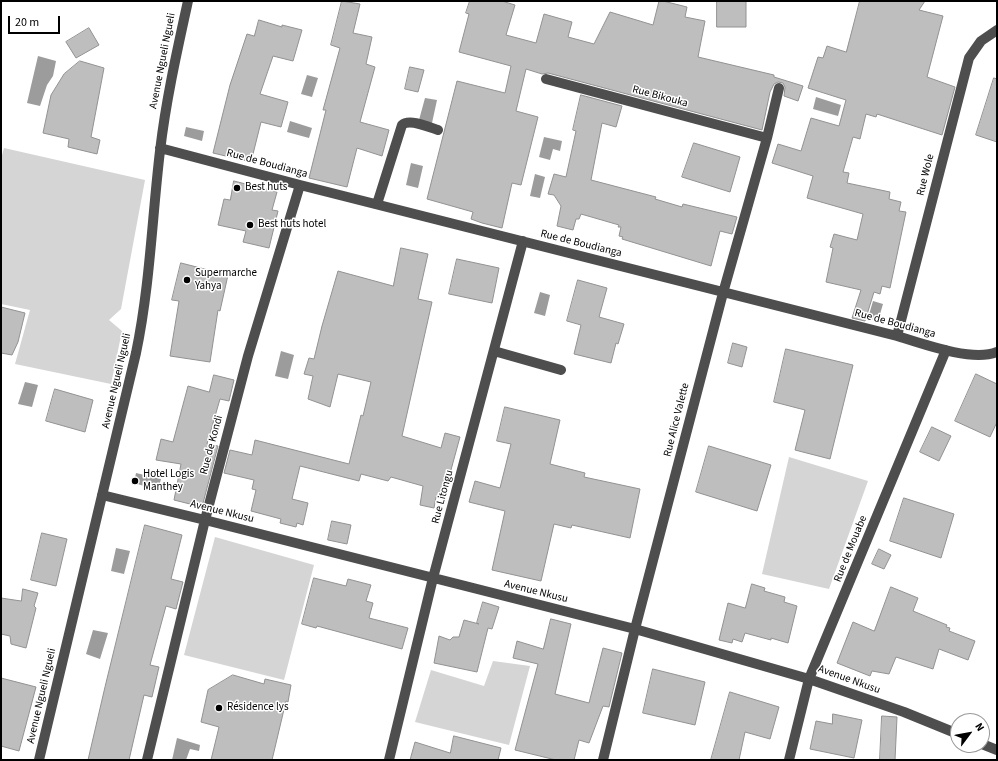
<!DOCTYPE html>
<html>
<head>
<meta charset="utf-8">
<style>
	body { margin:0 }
	#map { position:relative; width:998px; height:761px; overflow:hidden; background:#fff; font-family:"Source Sans 3",sans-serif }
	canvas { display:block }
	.frame { position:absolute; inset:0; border:2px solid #000; pointer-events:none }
	.north { position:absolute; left:950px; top:713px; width:40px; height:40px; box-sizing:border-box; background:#fff; border:1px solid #999; border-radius:50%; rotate:58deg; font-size:11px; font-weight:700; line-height:16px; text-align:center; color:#000 }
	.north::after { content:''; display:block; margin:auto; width:14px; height:18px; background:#000; clip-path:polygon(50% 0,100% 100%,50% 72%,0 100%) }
	.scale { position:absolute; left:8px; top:16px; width:52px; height:18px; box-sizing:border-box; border:2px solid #000; border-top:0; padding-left:5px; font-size:12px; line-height:14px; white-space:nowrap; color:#000; -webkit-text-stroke:3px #fff; paint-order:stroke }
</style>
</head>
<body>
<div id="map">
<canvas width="998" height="761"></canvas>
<div class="frame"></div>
<div class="north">N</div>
<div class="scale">20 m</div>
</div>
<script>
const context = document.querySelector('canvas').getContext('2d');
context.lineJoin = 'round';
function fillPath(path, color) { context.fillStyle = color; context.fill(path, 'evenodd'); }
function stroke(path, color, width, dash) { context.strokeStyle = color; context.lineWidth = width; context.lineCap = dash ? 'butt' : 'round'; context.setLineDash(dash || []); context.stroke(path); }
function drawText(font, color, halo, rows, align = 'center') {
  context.font = font + ' "Source Sans 3",sans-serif'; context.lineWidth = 3; context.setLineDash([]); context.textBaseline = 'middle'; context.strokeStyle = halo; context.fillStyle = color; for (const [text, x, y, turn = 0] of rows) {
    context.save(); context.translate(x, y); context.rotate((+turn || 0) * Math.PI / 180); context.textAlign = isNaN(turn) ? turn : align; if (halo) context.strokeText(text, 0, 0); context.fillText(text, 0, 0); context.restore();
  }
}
const green = new Path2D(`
	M 4,148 L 145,180 L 121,309 L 109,320 L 122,331 L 111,384 L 15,364 L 30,310 L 1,304 L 1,159 Z
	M 789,457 L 868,481 L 829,589 L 762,574 Z
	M 215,537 L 314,565 L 284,680 L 184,655 Z
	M 493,661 L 530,666 L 509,745 L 415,722 L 431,670 L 484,686 Z`);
const water = new Path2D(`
	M 38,56 L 56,61 L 53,76 L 47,85 L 40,106 L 27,103 Z
	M 307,75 L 318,78 L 312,97 L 301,94 Z
	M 816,97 L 841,105 L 838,116 L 813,109 Z
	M 425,98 L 437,100 L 432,123 L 419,120 Z
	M 290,121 L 312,128 L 309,138 L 287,132 Z
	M 186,127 L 204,131 L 202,141 L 184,136 Z
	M 544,137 L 562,141 L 560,151 L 553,149 L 550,160 L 539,157 Z
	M 411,163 L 423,166 L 418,188 L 406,185 Z
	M 535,174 L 545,177 L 540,198 L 530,196 Z
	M 540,292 L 550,295 L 545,316 L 534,313 Z
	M 873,301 L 883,304 L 878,321 L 868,318 Z
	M 281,351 L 294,355 L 288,379 L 275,376 Z
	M 25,382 L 38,385 L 32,407 L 18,404 Z
	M 136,473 L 161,479 L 158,490 L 134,483 Z
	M 116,548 L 130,551 L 124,574 L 111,571 Z
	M 93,630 L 108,633 L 100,659 L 86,654 Z
	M 177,738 L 200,745 L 199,751 L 190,749 L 186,760 L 172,760 Z`);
const building = new Path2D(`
	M 342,1 L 360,4 L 353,33 L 372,37 L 366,64 L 375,67 L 360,122 L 389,130 L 382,156 L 357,148 L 347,187 L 309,178 L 326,110 L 323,110 L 340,48 L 331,45 Z
	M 470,1 L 502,1 L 515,5 L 506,35 L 536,43 L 544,14 L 572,22 L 568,37 L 594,44 L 610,12 L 653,25 L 659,1 L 663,1 L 687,7 L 685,17 L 705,21 L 698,57 L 774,75 L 774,77 L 803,86 L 798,101 L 784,96 L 785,87 L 783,83 L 778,82 L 774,84 L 770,92 L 762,130 L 548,73 L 542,74 L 526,69 L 516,111 L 538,117 L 521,185 L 512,183 L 502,228 L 482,223 L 471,219 L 473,212 L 427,199 L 457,81 L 505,93 L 511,66 L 459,52 L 469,14 L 466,13 Z
	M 717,1 L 746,1 L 746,27 L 717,27 Z
	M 860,1 L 925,1 L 919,10 L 943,16 L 927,77 L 955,87 L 942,135 L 877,114 L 876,117 L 866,114 L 860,139 L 853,137 L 843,172 L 849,173 L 847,183 L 890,192 L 889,199 L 901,202 L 899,211 L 906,212 L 890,288 L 882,286 L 880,294 L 874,292 L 865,321 L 852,318 L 861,290 L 826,282 L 833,248 L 830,247 L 834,234 L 857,240 L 863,214 L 807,198 L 813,176 L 772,163 L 778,144 L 801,151 L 811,118 L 839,126 L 846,100 L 808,88 L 818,57 L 823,58 L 827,46 L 846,52 Z
	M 259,20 L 282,27 L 282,25 L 302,30 L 293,61 L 273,56 L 260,94 L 288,102 L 281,127 L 261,122 L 251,162 L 213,153 L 230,85 L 247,34 L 254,36 Z
	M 89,28 L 99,45 L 76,58 L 66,42 Z
	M 80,61 L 104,68 L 91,137 L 100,140 L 97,154 L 68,147 L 69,139 L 43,133 L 51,95 L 64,74 Z
	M 410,67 L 424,70 L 418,92 L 405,89 Z
	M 994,78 L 997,79 L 997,142 L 976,135 Z
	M 581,95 L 622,106 L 616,127 L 602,123 L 591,180 L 656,197 L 655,199 L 682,207 L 683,204 L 737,217 L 732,234 L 720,231 L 711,266 L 622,239 L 623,237 L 619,236 L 621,227 L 618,227 L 619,225 L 581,214 L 579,219 L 576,219 L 573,230 L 557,226 L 561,206 L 554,195 L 548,194 L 554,174 L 566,177 L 576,131 L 573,130 Z
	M 694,143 L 740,157 L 730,192 L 682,177 Z
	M 234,181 L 277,192 L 272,210 L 278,211 L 269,248 L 243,242 L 246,231 L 218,225 L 224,199 L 230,200 Z
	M 401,248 L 428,254 L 418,299 L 432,302 L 402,436 L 441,448 L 445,433 L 460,437 L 443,499 L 436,497 L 434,508 L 420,505 L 423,486 L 391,477 L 388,481 L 361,474 L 359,481 L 300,466 L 292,499 L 308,503 L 303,525 L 297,523 L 296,527 L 280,523 L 281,519 L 251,511 L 256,490 L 252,489 L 254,480 L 224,473 L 230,450 L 252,455 L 255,440 L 349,464 L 361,415 L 363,416 L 371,382 L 338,374 L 330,407 L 308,399 L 313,376 L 304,374 L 309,358 L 314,359 L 322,326 L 338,271 L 393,286 Z
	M 457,259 L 499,268 L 492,303 L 449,294 Z
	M 181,263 L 228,275 L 220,311 L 218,310 L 210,362 L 170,356 L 179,301 L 172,300 Z
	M 578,280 L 607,288 L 599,317 L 624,324 L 618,344 L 616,343 L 611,363 L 574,354 L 581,325 L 567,321 Z
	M 1,307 L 25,313 L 18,342 L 12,355 L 1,353 Z
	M 733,343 L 747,347 L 742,367 L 728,363 Z
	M 786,349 L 853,365 L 830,459 L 795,450 L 805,410 L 774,402 Z
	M 976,374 L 997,384 L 997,422 L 990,437 L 955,421 Z
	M 214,375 L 234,380 L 229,401 L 220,399 L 207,444 L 218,446 L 202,507 L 174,500 L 181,464 L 156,460 L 161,439 L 173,442 L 188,386 L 209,392 Z
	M 55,389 L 93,400 L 85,432 L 46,421 Z
	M 505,407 L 560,420 L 550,464 L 585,473 L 584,477 L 640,489 L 630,538 L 572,525 L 571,528 L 554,524 L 541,581 L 492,570 L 505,511 L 469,502 L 475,481 L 500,488 L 511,444 L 497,441 Z
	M 932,427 L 951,436 L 939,461 L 920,452 Z
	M 709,446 L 771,465 L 757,511 L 696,492 Z
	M 904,498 L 954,514 L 941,558 L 890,541 Z
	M 332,521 L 351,525 L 347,544 L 328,540 Z
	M 145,525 L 182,535 L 171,579 L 183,582 L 176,609 L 166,606 L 150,665 L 159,667 L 152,697 L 144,695 L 129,760 L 88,760 L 105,687 Z
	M 42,533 L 67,539 L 56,586 L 31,580 Z
	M 879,549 L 891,555 L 884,569 L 872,564 Z
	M 314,578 L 346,586 L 348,579 L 371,585 L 366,601 L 373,603 L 369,618 L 408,628 L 402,649 L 317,626 L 316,628 L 302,624 Z
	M 752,584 L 765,588 L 764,591 L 785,597 L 784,602 L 797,606 L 788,643 L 771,638 L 771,640 L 745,633 L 742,642 L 733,639 L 732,643 L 719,640 L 728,603 L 745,608 Z
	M 891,587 L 918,598 L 913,611 L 947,625 L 946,627 L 950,628 L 949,631 L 975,641 L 968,660 L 939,649 L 933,669 L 896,657 L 889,674 L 872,671 L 870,676 L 837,663 L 853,622 L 874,631 Z
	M 23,589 L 38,593 L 34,606 L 36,608 L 26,648 L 11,644 L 10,636 L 1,634 L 1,598 L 21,601 Z
	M 483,602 L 499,607 L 492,629 L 488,628 L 477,672 L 434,663 L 439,636 L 450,640 L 453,637 L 459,637 L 464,620 L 479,624 L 477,623 Z
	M 551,619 L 571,624 L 555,694 L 589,703 L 603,648 L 622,653 L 609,707 L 603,706 L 589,743 L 579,740 L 574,760 L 556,760 L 515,750 L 538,664 L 513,658 L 517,641 L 543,649 Z
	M 653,669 L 705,682 L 695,725 L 643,713 Z
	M 233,675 L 264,684 L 265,679 L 291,685 L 288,702 L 286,701 L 272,760 L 211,760 L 219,727 L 201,722 L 208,690 Z
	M 1,678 L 36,687 L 19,751 L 1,746 Z
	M 730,692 L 779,707 L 770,739 L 745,732 L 739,760 L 711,760 Z
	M 833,714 L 862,720 L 854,758 L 810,749 L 816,721 L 832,724 Z
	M 882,716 L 897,717 L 895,760 L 880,760 Z
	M 454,736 L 501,748 L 498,760 L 410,760 L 415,742 L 450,753 Z`);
const minor = new Path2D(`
	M 546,79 L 767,138
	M 160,148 L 300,185 L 897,336 C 923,344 972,362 997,352
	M 377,204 L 402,125 C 409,118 429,127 438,130
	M 897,336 L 969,58 L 981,41 L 997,30
	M 494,351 L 561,370
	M 102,495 L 205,520 L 635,629 L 809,679 L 904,712 L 958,734
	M 982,744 L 997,750
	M 39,760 L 136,353 C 150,286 152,218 160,151 C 166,100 177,51 188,1
	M 147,760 L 205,520 L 248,356 L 300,185
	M 389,760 L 433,578 L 523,241
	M 603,760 L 635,629 L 723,293 L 767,138 L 779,88
	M 789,760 L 809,679 L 946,350`);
const markers = [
	[237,188,4,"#000"],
	[250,225,4,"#000"],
	[187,280,4,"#000"],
	[135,481,4,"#000"],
	[219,708,4,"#000"]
];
const streetNames = [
	["Avenue Ngueli Ngueli",163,61,-79],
	["Rue Bikouka",660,97,15],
	["Rue de Boudianga",267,164,15],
	["Rue Wole",926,175,-76],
	["Rue de Boudianga",581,244,14],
	["Rue de Boudianga",895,324,15],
	["Avenue Ngueli Ngueli",117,381,-77],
	["Rue Alice Valette",677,420,-76],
	["Rue de Kondi",212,445,-75],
	["Rue Litongu",443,497,-75],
	["Avenue Nkusu",222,512,14],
	["Rue de Mouabe",851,549,-68],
	["Avenue Nkusu",536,592,14],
	["Avenue Nkusu",849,680,20],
	["Avenue Ngueli Ngueli",42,696,-77]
];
const poiNames = [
	["Best huts",245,188],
	["Best huts hotel",258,225],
	["Supermarche",195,274],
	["Yahya",195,287],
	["Hotel Logis",143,475],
	["Manthey",143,488],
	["Résidence lys",227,708]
];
fillPath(green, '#d5d5d5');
fillPath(water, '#9c9c9c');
fillPath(building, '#bebebe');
stroke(building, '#929292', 1);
stroke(minor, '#4e4e4e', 10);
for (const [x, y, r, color] of markers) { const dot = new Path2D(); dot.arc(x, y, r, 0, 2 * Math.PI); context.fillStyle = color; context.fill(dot); stroke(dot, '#fff', 1.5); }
drawText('11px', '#000', '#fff', streetNames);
drawText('11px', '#000', '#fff', poiNames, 'left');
</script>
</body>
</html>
